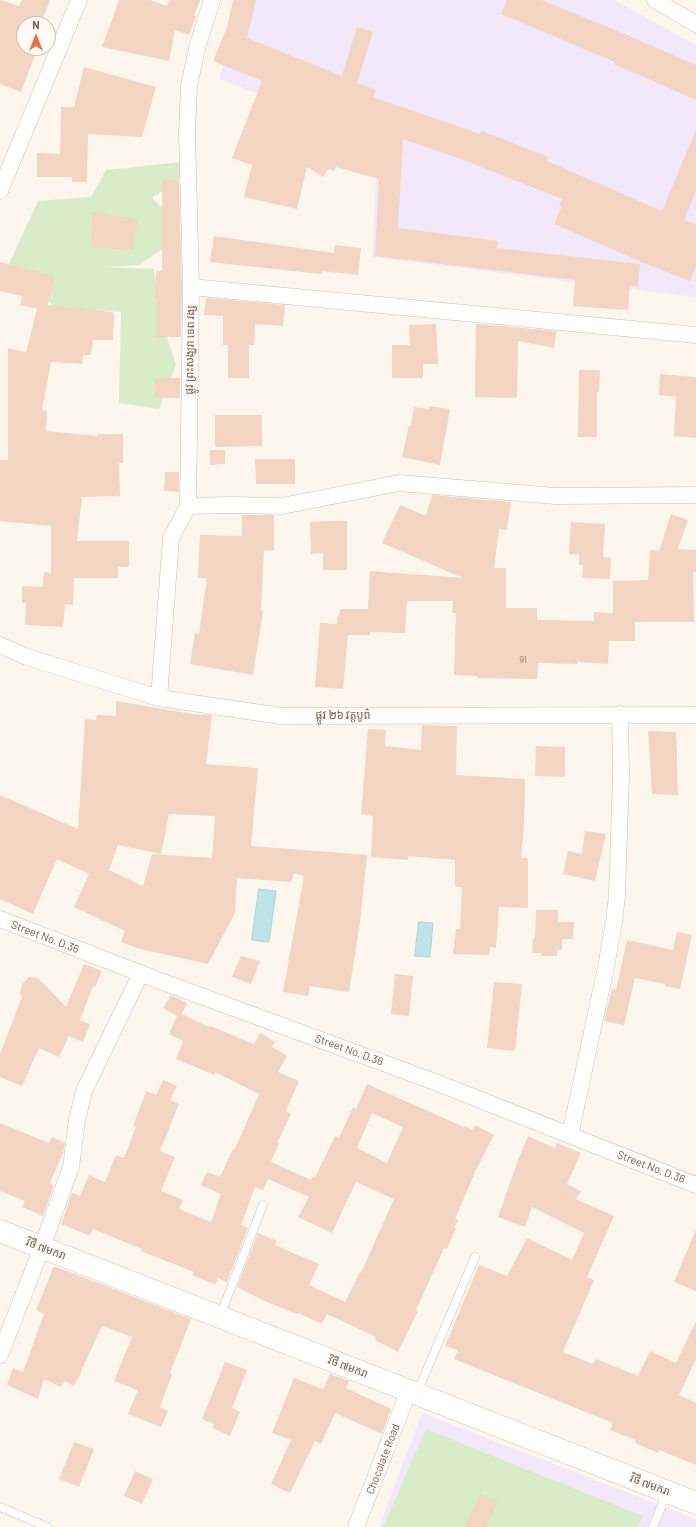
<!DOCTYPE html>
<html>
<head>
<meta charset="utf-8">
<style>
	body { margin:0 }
	#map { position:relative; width:696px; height:1527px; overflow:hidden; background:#fdf6ec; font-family:Barlow,sans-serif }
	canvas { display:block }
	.north { position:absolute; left:16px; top:16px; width:40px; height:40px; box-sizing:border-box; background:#fffaf3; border:1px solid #cabbb1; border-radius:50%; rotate:0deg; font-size:11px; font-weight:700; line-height:16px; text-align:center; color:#7a5c4d }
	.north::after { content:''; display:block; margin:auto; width:14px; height:18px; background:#e76f51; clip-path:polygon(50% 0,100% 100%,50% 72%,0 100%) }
</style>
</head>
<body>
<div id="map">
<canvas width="696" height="1527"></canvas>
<div class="north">N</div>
</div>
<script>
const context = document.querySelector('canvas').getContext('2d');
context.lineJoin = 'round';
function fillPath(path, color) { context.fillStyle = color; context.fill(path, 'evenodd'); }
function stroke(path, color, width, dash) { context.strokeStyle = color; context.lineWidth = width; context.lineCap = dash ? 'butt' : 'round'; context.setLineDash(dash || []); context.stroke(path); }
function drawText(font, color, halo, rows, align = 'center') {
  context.font = font + ' Barlow,"Noto Sans Khmer",sans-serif'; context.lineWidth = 3; context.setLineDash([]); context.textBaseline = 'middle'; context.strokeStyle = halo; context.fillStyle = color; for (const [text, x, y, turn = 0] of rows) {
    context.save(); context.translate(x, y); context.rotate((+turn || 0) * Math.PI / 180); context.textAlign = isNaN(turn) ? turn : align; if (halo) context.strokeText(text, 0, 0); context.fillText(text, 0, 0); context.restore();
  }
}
const education = new Path2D(`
	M 243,0 L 614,0 L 696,45 L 696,297 L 372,257 L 378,138 L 219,79 Z
	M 422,1413 L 696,1519 L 696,1527 L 379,1527 Z`);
const green = new Path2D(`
	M 182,162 L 187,174 L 152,198 L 164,210 L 162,249 L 139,265 L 104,267 L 154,269 L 160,316 L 176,365 L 159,409 L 119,403 L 121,312 L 52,307 L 43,286 L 1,281 L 38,201 L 91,197 L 106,170 Z
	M 426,1429 L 643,1516 L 638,1527 L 383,1527 Z`);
const water = new Path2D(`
	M 259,889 L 276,891 L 269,942 L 252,940 Z
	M 419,922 L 433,923 L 430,957 L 415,956 Z`);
const building = new Path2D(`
	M 0,0 L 19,6 L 22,0 L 50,0 L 41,24 L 24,24 L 24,50 L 35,55 L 21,92 L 0,84 Z
	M 119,0 L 150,0 L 167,6 L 169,0 L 200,0 L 194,16 L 196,16 L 189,35 L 175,30 L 169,61 L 102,47 Z
	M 233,0 L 256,0 L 247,38 L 342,76 L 357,27 L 373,32 L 357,83 L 376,90 L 373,97 L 480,134 L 482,131 L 548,157 L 547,161 L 662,211 L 696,130 L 696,191 L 684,220 L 696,224 L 696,267 L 690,281 L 641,262 L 554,224 L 562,206 L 559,205 L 562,199 L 461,159 L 403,139 L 398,228 L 498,241 L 497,248 L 640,264 L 638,287 L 630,286 L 628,310 L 573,306 L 575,280 L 375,256 L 379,179 L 336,167 L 334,171 L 328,169 L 323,177 L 307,167 L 297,209 L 244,197 L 252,165 L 232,158 L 262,81 L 213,61 L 227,27 Z
	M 507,0 L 542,0 L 627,35 L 696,65 L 696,100 L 614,64 L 615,62 L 501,14 Z
	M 84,67 L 156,87 L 142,137 L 88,134 L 87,182 L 72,182 L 72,177 L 37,177 L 37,153 L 60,154 L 61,107 L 74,107 Z
	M 162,180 L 179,180 L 182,287 L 181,337 L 157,337 L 157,298 L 155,298 L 156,271 L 162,271 Z
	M 92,212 L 138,219 L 133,250 L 91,247 Z
	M 214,236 L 334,253 L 335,245 L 361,248 L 358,275 L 322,271 L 321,274 L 210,262 Z
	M 0,262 L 55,276 L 48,305 L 113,312 L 114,316 L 113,340 L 93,340 L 91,355 L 83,355 L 82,364 L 51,362 L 42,410 L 47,411 L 46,431 L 97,436 L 97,434 L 123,434 L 123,463 L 119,463 L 120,496 L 82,497 L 77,541 L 129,541 L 129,567 L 118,567 L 118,578 L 74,578 L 73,605 L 65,604 L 63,627 L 25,625 L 26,603 L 22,603 L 22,586 L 43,587 L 44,572 L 51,573 L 51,526 L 0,521 L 0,460 L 8,460 L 8,348 L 26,352 L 37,309 L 20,305 L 22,296 L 0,291 Z
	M 206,298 L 285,305 L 283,326 L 255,324 L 254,345 L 249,345 L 249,378 L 228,378 L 228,345 L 223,345 L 223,316 L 204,315 Z
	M 436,324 L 438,364 L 423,364 L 423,378 L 392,378 L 392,345 L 410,345 L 409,325 Z
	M 476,324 L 557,331 L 554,348 L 518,341 L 517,398 L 475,397 Z
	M 579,370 L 600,370 L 599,392 L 597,392 L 597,437 L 578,437 Z
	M 660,374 L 696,377 L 696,438 L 674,436 L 676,397 L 659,395 Z
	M 155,378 L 180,378 L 180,398 L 155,398 Z
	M 429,406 L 450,409 L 440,465 L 402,457 L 409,425 L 411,426 L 414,407 L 429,409 Z
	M 215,415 L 262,415 L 262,446 L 215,447 Z
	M 210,450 L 225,450 L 225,464 L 210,465 Z
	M 255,459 L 295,459 L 295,484 L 256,484 Z
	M 165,472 L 179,472 L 179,492 L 164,491 Z
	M 432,495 L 511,502 L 507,530 L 499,529 L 494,568 L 506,568 L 506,608 L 537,608 L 537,620 L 594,621 L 594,612 L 613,613 L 613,581 L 648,580 L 650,550 L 659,551 L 671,514 L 688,520 L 678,549 L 696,550 L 696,572 L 693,572 L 694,622 L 635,622 L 635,641 L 609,641 L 608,664 L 577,662 L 577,664 L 538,663 L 537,679 L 477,678 L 478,676 L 454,675 L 456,613 L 452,613 L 453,601 L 407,601 L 405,633 L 370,632 L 370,635 L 348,635 L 343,689 L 315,687 L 320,623 L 337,624 L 337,618 L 341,609 L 368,609 L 370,571 L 463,578 L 382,543 L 400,505 L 426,516 Z
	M 242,515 L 274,515 L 274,551 L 264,550 L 261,610 L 263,611 L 253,675 L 190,664 L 195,633 L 199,634 L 207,578 L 198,578 L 200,535 L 242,536 Z
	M 331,521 L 347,521 L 347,570 L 323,570 L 323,553 L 311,554 L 310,522 Z
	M 571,522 L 605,524 L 603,557 L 611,558 L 610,579 L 582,578 L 583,565 L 579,565 L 579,555 L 569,554 Z
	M 116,701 L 192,714 L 212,715 L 206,764 L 258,768 L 251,846 L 367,855 L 360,922 L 349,992 L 310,986 L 308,996 L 283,992 L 304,876 L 294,873 L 291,882 L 237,878 L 235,913 L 208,964 L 140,949 L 121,942 L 125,931 L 74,907 L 89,874 L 57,859 L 33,914 L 0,899 L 0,795 L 78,829 L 85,719 L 96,720 L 97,715 L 116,716 ZM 169,814 L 215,816 L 212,858 L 152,854 L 143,886 L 109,870 L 118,845 L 161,854 Z
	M 422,725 L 457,726 L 456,775 L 525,779 L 524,827 L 521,858 L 528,858 L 528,908 L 499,907 L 496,948 L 490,947 L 489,955 L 453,954 L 456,929 L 460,929 L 462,887 L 455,887 L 455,860 L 408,856 L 408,860 L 371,857 L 373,816 L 361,814 L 368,729 L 386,730 L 385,746 L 421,750 Z
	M 648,731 L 676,732 L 678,795 L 652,794 Z
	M 536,746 L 565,747 L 565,777 L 535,776 Z
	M 585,831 L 606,834 L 595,881 L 563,874 L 568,851 L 582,854 Z
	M 536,910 L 558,910 L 558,922 L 574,922 L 573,939 L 562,939 L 562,950 L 557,950 L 557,956 L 541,956 L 541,953 L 532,953 L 533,938 L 535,938 Z
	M 677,932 L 692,935 L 680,989 L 665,986 L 665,984 L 635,978 L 624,1025 L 604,1021 L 612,989 L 616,990 L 627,940 L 673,950 Z
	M 241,956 L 260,961 L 251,984 L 232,977 Z
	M 84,964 L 102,971 L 95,987 L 93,986 L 80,1020 L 90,1024 L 83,1042 L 69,1036 L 59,1057 L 39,1048 L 22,1086 L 0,1077 L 0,1054 L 22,997 L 20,995 L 22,984 L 29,977 L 38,978 L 66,1007 Z
	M 395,974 L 413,976 L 409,1016 L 391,1014 Z
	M 494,982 L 522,984 L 515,1051 L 487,1048 Z
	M 171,995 L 187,1003 L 182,1014 L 209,1027 L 210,1026 L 254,1044 L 260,1033 L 275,1042 L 272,1047 L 287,1056 L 278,1072 L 299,1081 L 286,1111 L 291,1114 L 277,1143 L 279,1143 L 271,1162 L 311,1180 L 313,1176 L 315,1178 L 335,1136 L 339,1138 L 353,1107 L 356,1109 L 367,1084 L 464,1127 L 465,1126 L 472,1130 L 475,1125 L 494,1135 L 476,1170 L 455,1219 L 458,1220 L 454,1228 L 456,1228 L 447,1249 L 444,1248 L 416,1310 L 418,1311 L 398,1352 L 375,1340 L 376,1337 L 327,1314 L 322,1324 L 298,1313 L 297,1314 L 262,1300 L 237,1287 L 258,1233 L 277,1241 L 275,1245 L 319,1264 L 309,1285 L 345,1302 L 360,1272 L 361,1273 L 394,1199 L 356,1182 L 332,1233 L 298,1217 L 309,1197 L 268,1179 L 263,1190 L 255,1187 L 241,1225 L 248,1228 L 227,1282 L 218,1278 L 215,1285 L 192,1275 L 194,1272 L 141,1251 L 142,1249 L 93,1229 L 90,1236 L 61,1224 L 72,1193 L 80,1196 L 89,1175 L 105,1182 L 116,1155 L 124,1158 L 136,1127 L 133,1126 L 146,1091 L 156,1095 L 163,1080 L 177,1086 L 170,1100 L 179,1104 L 160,1151 L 175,1157 L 161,1191 L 183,1200 L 179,1209 L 211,1222 L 221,1194 L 201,1185 L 207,1172 L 220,1177 L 233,1149 L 235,1149 L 259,1094 L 215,1072 L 214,1075 L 176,1059 L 183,1041 L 169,1034 L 177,1016 L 163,1008 ZM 372,1113 L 403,1127 L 387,1163 L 357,1148 Z
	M 0,1123 L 49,1143 L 52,1137 L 65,1143 L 63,1153 L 50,1183 L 54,1185 L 43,1216 L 22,1207 L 25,1201 L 0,1191 Z
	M 528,1136 L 555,1148 L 557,1143 L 581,1153 L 567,1184 L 581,1191 L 576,1199 L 614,1216 L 587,1277 L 594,1280 L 563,1352 L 593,1364 L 596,1359 L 638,1376 L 650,1351 L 676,1363 L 696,1321 L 696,1359 L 679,1395 L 696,1403 L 696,1465 L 659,1450 L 658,1453 L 635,1443 L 636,1440 L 610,1430 L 613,1423 L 454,1359 L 458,1350 L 445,1346 L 479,1265 L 507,1276 L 527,1238 L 572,1260 L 584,1233 L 532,1207 L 525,1227 L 498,1217 L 518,1160 Z
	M 696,1229 L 696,1291 L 674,1282 Z
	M 54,1266 L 191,1319 L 170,1373 L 172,1374 L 160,1407 L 168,1411 L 161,1427 L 128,1414 L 138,1390 L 114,1381 L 132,1337 L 102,1326 L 81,1371 L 82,1371 L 74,1386 L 65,1381 L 61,1387 L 44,1379 L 38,1399 L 7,1385 L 13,1368 L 23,1372 L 44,1314 L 36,1310 Z
	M 225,1362 L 247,1370 L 232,1408 L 240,1412 L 230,1436 L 212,1428 L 214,1424 L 202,1419 Z
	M 330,1374 L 349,1381 L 346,1388 L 391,1409 L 382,1434 L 335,1413 L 321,1444 L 315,1441 L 290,1493 L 271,1484 L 291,1440 L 272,1433 L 294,1378 L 323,1389 Z
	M 74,1442 L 94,1449 L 79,1487 L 59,1479 Z
	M 135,1471 L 153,1479 L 142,1504 L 124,1496 Z
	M 480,1494 L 498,1502 L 486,1527 L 465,1527 Z`);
const lane = new Path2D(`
	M 220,1316 L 263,1205
	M 417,1393 L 475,1257
	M 0,1507 L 47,1527
	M 653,1527 L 667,1492`);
const street = new Path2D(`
	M 655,0 L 696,24
	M 0,191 L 79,0
	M 191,287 L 696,335
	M 188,506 L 231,505 L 282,506 L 399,483 L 556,496 L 696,495
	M 0,645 L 27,657 L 159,698 L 281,716 L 696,715
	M 159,698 L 171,538 L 188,506 L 191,287 L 187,132 L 189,86 L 197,48 L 212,0
	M 0,919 L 163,982 L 435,1082 L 696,1185
	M 570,1135 L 606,967 L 614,922 L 617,895 L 621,774 L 620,714
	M 0,1355 L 42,1247 L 71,1167 L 77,1120 L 84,1091 L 141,973
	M 356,1527 L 409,1390`);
const secondary = new Path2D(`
	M 0,1231 L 696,1503`);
const numberNames = [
	["91",523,660]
];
const streetNames = [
	["ផ្លូវ ព្រះសង្ឃរា ទេព វង្ស",190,350,-89],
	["ផ្លូវ ២៦ វត្តបូព៌",343,715],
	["Street No. D.36",45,937,21],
	["Street No. D.36",349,1050,20],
	["Street No. D.36",651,1167,21],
	["វិថី ៧មករា",46,1249,21],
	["វិថី ៧មករា",348,1367,21],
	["Chocolate Road",383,1459,-69],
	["វិថី ៧មករា",650,1485,21]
];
fillPath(education, '#f3e8fa');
fillPath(green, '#d8ecc9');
fillPath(water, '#bfe3e8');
stroke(water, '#a5d3da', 1);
fillPath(building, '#f3d5c3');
stroke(lane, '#d1beb0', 9);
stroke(street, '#d1beb0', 17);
stroke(secondary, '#d6c0b0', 23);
stroke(lane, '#fff', 8);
stroke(street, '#fff', 16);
stroke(secondary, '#fff', 22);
drawText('9px', '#987a6a', null, numberNames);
drawText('11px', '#7a5c4d', '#fffaf3', streetNames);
</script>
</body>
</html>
